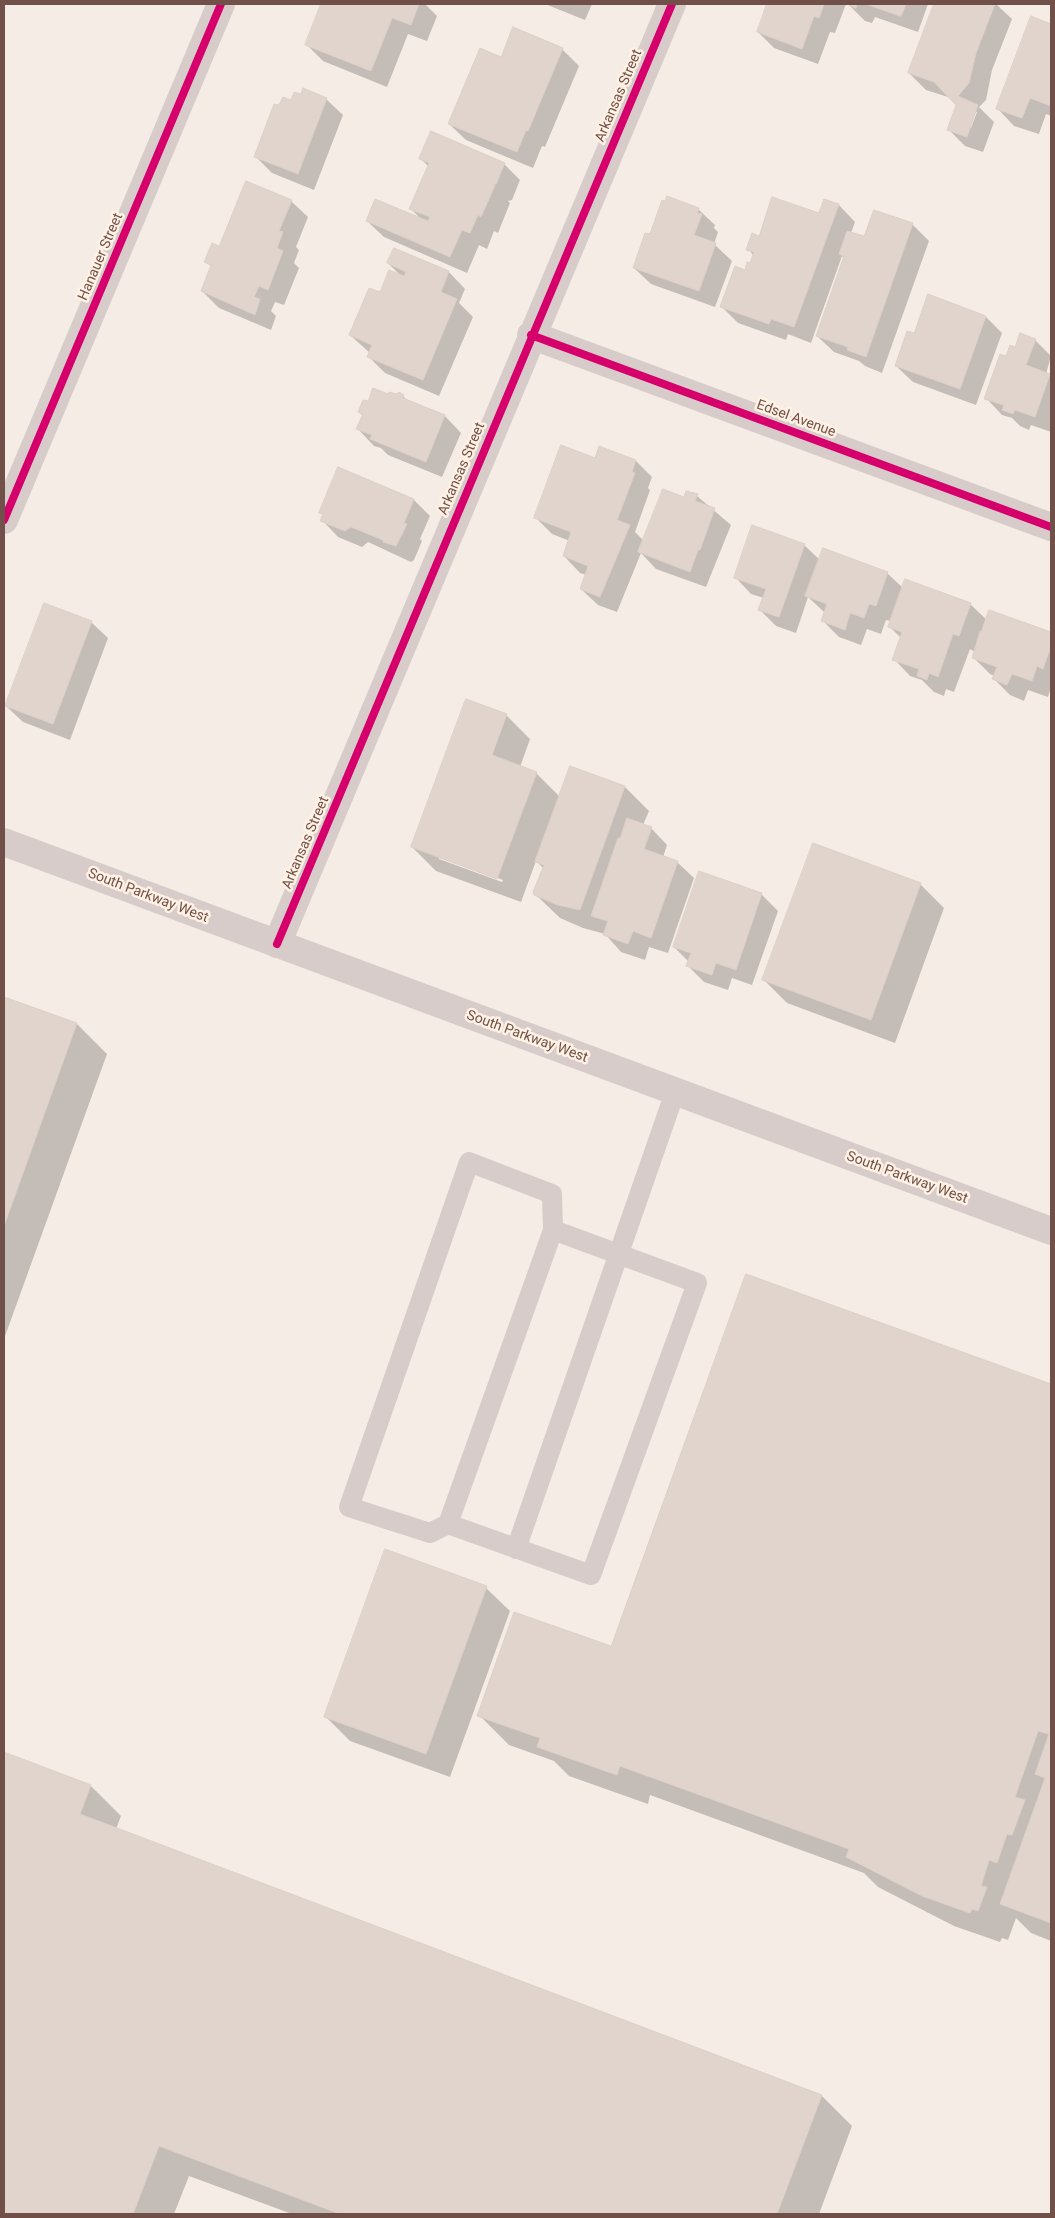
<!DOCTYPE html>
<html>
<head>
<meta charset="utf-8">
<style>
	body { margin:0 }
	#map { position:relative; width:1055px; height:2218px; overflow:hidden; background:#f5ede5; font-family:Roboto,sans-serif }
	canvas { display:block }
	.frame { position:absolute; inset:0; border:5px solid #705048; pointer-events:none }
</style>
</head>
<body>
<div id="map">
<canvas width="1055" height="2218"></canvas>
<div class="frame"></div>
</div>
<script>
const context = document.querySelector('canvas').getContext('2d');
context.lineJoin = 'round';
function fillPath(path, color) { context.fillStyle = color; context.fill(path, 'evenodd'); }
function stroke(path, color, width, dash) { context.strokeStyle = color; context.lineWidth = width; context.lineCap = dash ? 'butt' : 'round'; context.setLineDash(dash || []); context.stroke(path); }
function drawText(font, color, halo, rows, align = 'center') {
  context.font = font + ' Roboto,sans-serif'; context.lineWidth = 5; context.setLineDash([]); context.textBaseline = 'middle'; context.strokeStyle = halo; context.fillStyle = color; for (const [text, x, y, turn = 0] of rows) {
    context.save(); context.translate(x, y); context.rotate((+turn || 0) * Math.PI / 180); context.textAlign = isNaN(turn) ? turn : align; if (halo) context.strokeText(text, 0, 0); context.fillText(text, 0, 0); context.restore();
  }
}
const shadow = new Path2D(`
	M 323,4 L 425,4 L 437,16 L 427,41 L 408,34 L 387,87 L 323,61 L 306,44 Z
	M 545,4 L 592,4 L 585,20 Z
	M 768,4 L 846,4 L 835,33 L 830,32 L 818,64 L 774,48 L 758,32 Z
	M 848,4 L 928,4 L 918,32 L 875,17 L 872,23 L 865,21 Z
	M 935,4 L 996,4 L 1012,19 L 992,70 L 986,100 L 979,107 L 994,122 L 983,152 L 965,146 L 949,130 L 958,105 L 951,98 L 926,90 L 909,73 ZM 974,112 L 977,112 L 971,128 L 969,127 Z
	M 1031,18 L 1051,25 L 1051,116 L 1046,114 L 1039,134 L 1014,126 L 998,109 Z
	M 514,29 L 562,49 L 579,66 L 545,147 L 542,146 L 533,168 L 466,140 L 449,124 L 501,58 Z
	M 326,99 L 343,115 L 314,190 L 272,173 L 256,157 L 280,107 L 292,102 Z
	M 421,159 L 504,164 L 520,180 L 512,200 L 508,201 L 510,203 L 498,233 L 494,231 L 487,249 L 479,245 L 467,273 L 384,237 L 367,221 L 423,221 L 411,209 L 429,167 Z
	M 291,201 L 308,217 L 296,247 L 299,250 L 294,263 L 299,268 L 284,305 L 275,302 L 271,311 L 276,316 L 271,330 L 219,308 L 202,291 L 212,267 L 206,262 L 220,247 Z
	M 839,205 L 855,222 L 851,233 L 865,238 L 912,224 L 929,241 L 882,373 L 865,366 L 859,361 L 834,352 L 817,336 L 844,258 L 842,256 L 811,343 L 788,334 L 786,340 L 738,323 L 722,307 L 751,264 L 754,256 L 748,249 L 760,237 L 820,215 Z
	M 698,209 L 715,225 L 714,228 L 718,232 L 714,244 L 732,261 L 715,307 L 651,284 L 634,268 L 651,236 Z
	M 394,249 L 449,272 L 465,289 L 459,303 L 473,317 L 439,396 L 385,373 L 369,357 L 370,353 L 350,335 L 381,294 L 401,276 L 388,263 Z
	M 986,317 L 1002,333 L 976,405 L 913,382 L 896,366 Z
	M 1035,340 L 1051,356 L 1046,374 L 1051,377 L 1051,432 L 1031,425 L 1029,430 L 1020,426 L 1012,418 L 1002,415 L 986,398 L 1006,358 Z
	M 403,396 L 409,402 L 445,416 L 461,433 L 442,477 L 388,455 L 381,448 L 374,446 L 358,429 L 363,416 L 359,412 L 368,403 Z
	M 596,459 L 636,461 L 652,477 L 648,488 L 650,490 L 635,532 L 644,541 L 685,498 L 697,496 L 731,525 L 706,587 L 656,569 L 641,553 L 617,612 L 598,605 L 581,589 L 587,575 L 580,573 L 564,556 L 570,541 L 552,534 L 536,518 Z
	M 414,500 L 430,516 L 420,539 L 422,541 L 414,560 L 411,562 L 368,542 L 362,547 L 338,537 L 322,520 L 324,516 L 320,512 Z
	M 804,545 L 820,560 L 887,573 L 903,588 L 970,604 L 987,620 L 990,612 L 1051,634 L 1051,687 L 1048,697 L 1028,690 L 1024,701 L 1010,695 L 994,679 L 995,676 L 990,674 L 973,657 L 975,652 L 970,649 L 954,692 L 946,689 L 944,696 L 934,692 L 922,680 L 910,676 L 894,659 L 901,638 L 889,626 L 891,621 L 886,620 L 881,634 L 867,629 L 861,645 L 839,637 L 822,620 L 825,613 L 808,597 L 796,633 L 776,626 L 760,610 L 764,598 L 751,594 L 735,577 Z
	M 91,622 L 108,638 L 70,740 L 23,722 L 6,706 Z
	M 506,715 L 530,739 L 520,767 L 536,773 L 560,797 L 571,767 L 625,787 L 649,811 L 643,825 L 651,828 L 667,845 L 663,857 L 677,862 L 694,878 L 668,953 L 649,947 L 645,960 L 621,952 L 605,934 L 583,928 L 560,918 L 535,894 L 544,869 L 536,861 L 521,902 L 436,871 L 412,847 ZM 439,856 L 503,880 L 502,882 L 439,859 Z
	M 920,884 L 944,908 L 895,1043 L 787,1003 L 764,980 Z
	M 761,894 L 778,911 L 752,985 L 732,978 L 728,990 L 704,982 L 688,966 L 689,962 L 674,947 Z
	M 4,998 L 77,1024 L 107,1054 L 4,1339 Z
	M 746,1275 L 1051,1386 L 1051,1941 L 1031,1933 L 1016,1918 L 1008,1940 L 1002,1938 L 1000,1942 L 954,1926 L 878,1887 L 864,1873 L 650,1795 L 648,1804 L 569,1776 L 554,1761 L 509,1745 L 479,1715 L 612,1648 Z
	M 486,1588 L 510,1611 L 450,1777 L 350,1741 L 326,1717 Z
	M 4,1754 L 91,1786 L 121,1816 L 116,1829 L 822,2096 L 852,2126 L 819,2214 L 292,2214 L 189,2176 L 174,2214 L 4,2214 Z`);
const building = new Path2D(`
	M 321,4 L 419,4 L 411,25 L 392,18 L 371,71 L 305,45 Z
	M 767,4 L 824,4 L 819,18 L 814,16 L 802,49 L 757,32 Z
	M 847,4 L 857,4 L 856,8 Z
	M 866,4 L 906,4 L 901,16 Z
	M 934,4 L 995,4 L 976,53 L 969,83 L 958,96 L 978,105 L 967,137 L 947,130 L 956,105 L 934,82 L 908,73 Z
	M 1031,16 L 1051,24 L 1051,106 L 1030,98 L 1022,118 L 996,109 Z
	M 513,27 L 563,48 L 528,131 L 526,130 L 517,152 L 448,124 L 480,48 L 501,57 Z
	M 303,88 L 327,98 L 298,174 L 254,157 L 274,104 L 279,105 L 283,97 L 291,100 L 294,92 L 301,94 Z
	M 431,131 L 505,163 L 496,184 L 493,184 L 495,185 L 481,217 L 478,215 L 470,233 L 462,230 L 450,257 L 366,221 L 375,199 L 428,221 L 430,217 L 409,209 L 429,163 L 419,159 Z
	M 246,181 L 292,200 L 279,231 L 283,232 L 277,248 L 283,251 L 268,290 L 259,286 L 254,297 L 260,299 L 255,315 L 201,291 L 211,265 L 204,262 L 212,243 L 219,246 Z
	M 667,196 L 699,208 L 697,213 L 702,214 L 694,235 L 716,243 L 699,291 L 633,268 L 645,233 L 650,234 L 662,200 L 665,201 Z
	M 772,197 L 819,213 L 824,199 L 839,204 L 794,327 L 771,319 L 769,324 L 720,307 L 735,266 L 745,270 L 747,262 L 750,263 L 754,252 L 746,250 L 752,233 L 759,236 Z
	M 874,210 L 913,223 L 866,357 L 847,350 L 848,347 L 816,336 L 844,256 L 839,254 L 847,231 L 864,236 Z
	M 394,248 L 449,271 L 441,292 L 457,299 L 423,380 L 367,357 L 372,345 L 349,335 L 369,288 L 380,292 L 389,270 L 404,276 L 406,272 L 387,263 Z
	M 928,294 L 986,316 L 960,389 L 895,366 L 907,331 L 914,333 Z
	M 1020,333 L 1036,339 L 1026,365 L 1050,374 L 1035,417 L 1015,410 L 1013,414 L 1002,410 L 1004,405 L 984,399 L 1000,354 L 1006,356 L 1010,345 L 1015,347 Z
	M 373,388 L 388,394 L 389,392 L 397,394 L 399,392 L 404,395 L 403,398 L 445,415 L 426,462 L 370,439 L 372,435 L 356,429 L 363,414 L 358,412 L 363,400 L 368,401 Z
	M 561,445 L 595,458 L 599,446 L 636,460 L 632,472 L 635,473 L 617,520 L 630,525 L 600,597 L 580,589 L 588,566 L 563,556 L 571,532 L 534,518 Z
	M 338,467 L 414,499 L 404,523 L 407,524 L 396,546 L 383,542 L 383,540 L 351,527 L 345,531 L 320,521 L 323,514 L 319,513 Z
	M 663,489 L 684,497 L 686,491 L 698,494 L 695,501 L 715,508 L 700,550 L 698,550 L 690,572 L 638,552 Z
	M 752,525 L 805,544 L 779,617 L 758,610 L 766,589 L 734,578 Z
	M 823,548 L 888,572 L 876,606 L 869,604 L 864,618 L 850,613 L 845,630 L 821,621 L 827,604 L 805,596 Z
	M 905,579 L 971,603 L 959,636 L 953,634 L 938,677 L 929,673 L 927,680 L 917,676 L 919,669 L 892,660 L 902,632 L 888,627 Z
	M 44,603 L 92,621 L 53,724 L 5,706 Z
	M 989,610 L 1051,632 L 1051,646 L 1043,669 L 1037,666 L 1032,681 L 1012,674 L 1007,685 L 992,679 L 997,667 L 972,658 L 980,631 L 981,632 Z
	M 466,699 L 507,714 L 492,755 L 537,772 L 497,879 L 411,847 Z
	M 570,766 L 625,786 L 580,910 L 558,905 L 534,895 L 533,892 L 544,865 L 535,862 Z
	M 627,818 L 652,827 L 644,849 L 678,861 L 651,938 L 633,931 L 628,944 L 603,935 L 608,921 L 591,916 L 618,838 L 620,838 Z
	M 813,843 L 921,883 L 871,1020 L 762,980 Z
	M 699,871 L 762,893 L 736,970 L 716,963 L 712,975 L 686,966 L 691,953 L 673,947 Z
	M 4,997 L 77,1023 L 4,1226 Z
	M 746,1274 L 1051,1384 L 1051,1923 L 1000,1904 L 1045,1778 L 1035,1774 L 1049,1734 L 1038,1731 L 1015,1797 L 1025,1800 L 1012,1835 L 1007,1834 L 997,1863 L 989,1860 L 981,1886 L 987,1887 L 978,1911 L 972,1909 L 970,1913 L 922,1896 L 846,1857 L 849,1849 L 620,1766 L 617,1775 L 537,1747 L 540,1738 L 477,1716 L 514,1612 L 611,1646 Z
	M 385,1549 L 487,1586 L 426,1754 L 324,1717 Z
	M 4,1752 L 91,1785 L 80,1814 L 822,2095 L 777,2214 L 340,2214 L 159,2146 L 133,2214 L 4,2214 Z`);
const lane = new Path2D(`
	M 469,1162 L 552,1194 L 553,1230 L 697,1283 L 591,1575 L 448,1524 L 430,1533 L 349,1507 Z
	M 448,1524 L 553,1230
	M 516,1549 L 675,1092`);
const street = new Path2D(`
	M 531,335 L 1051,527
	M 4,520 L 221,4
	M 277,944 L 672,4`);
const secondary = new Path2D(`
	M 4,842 L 1051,1231`);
const cycleway = new Path2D(`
	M 531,335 L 1051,527
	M 4,520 L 221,4
	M 277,944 L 672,4`);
const streetNames = [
	["Arkansas Street",619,96,-67],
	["Hanauer Street",101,257,-67],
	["Edsel Avenue",796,419,20],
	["Arkansas Street",462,469,-67],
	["Arkansas Street",306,843,-67],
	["South Parkway West",148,896,21],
	["South Parkway West",527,1037,20],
	["South Parkway West",907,1178,20]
];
fillPath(shadow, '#0003');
fillPath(building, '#e1d4cd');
stroke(building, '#ddcfc8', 1);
stroke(lane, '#d7ccc9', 20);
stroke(street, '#d7ccc9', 28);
stroke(secondary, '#d7ccc9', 28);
stroke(cycleway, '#d6006c', 8);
drawText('14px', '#705048', '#fff1e4', streetNames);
</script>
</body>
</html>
